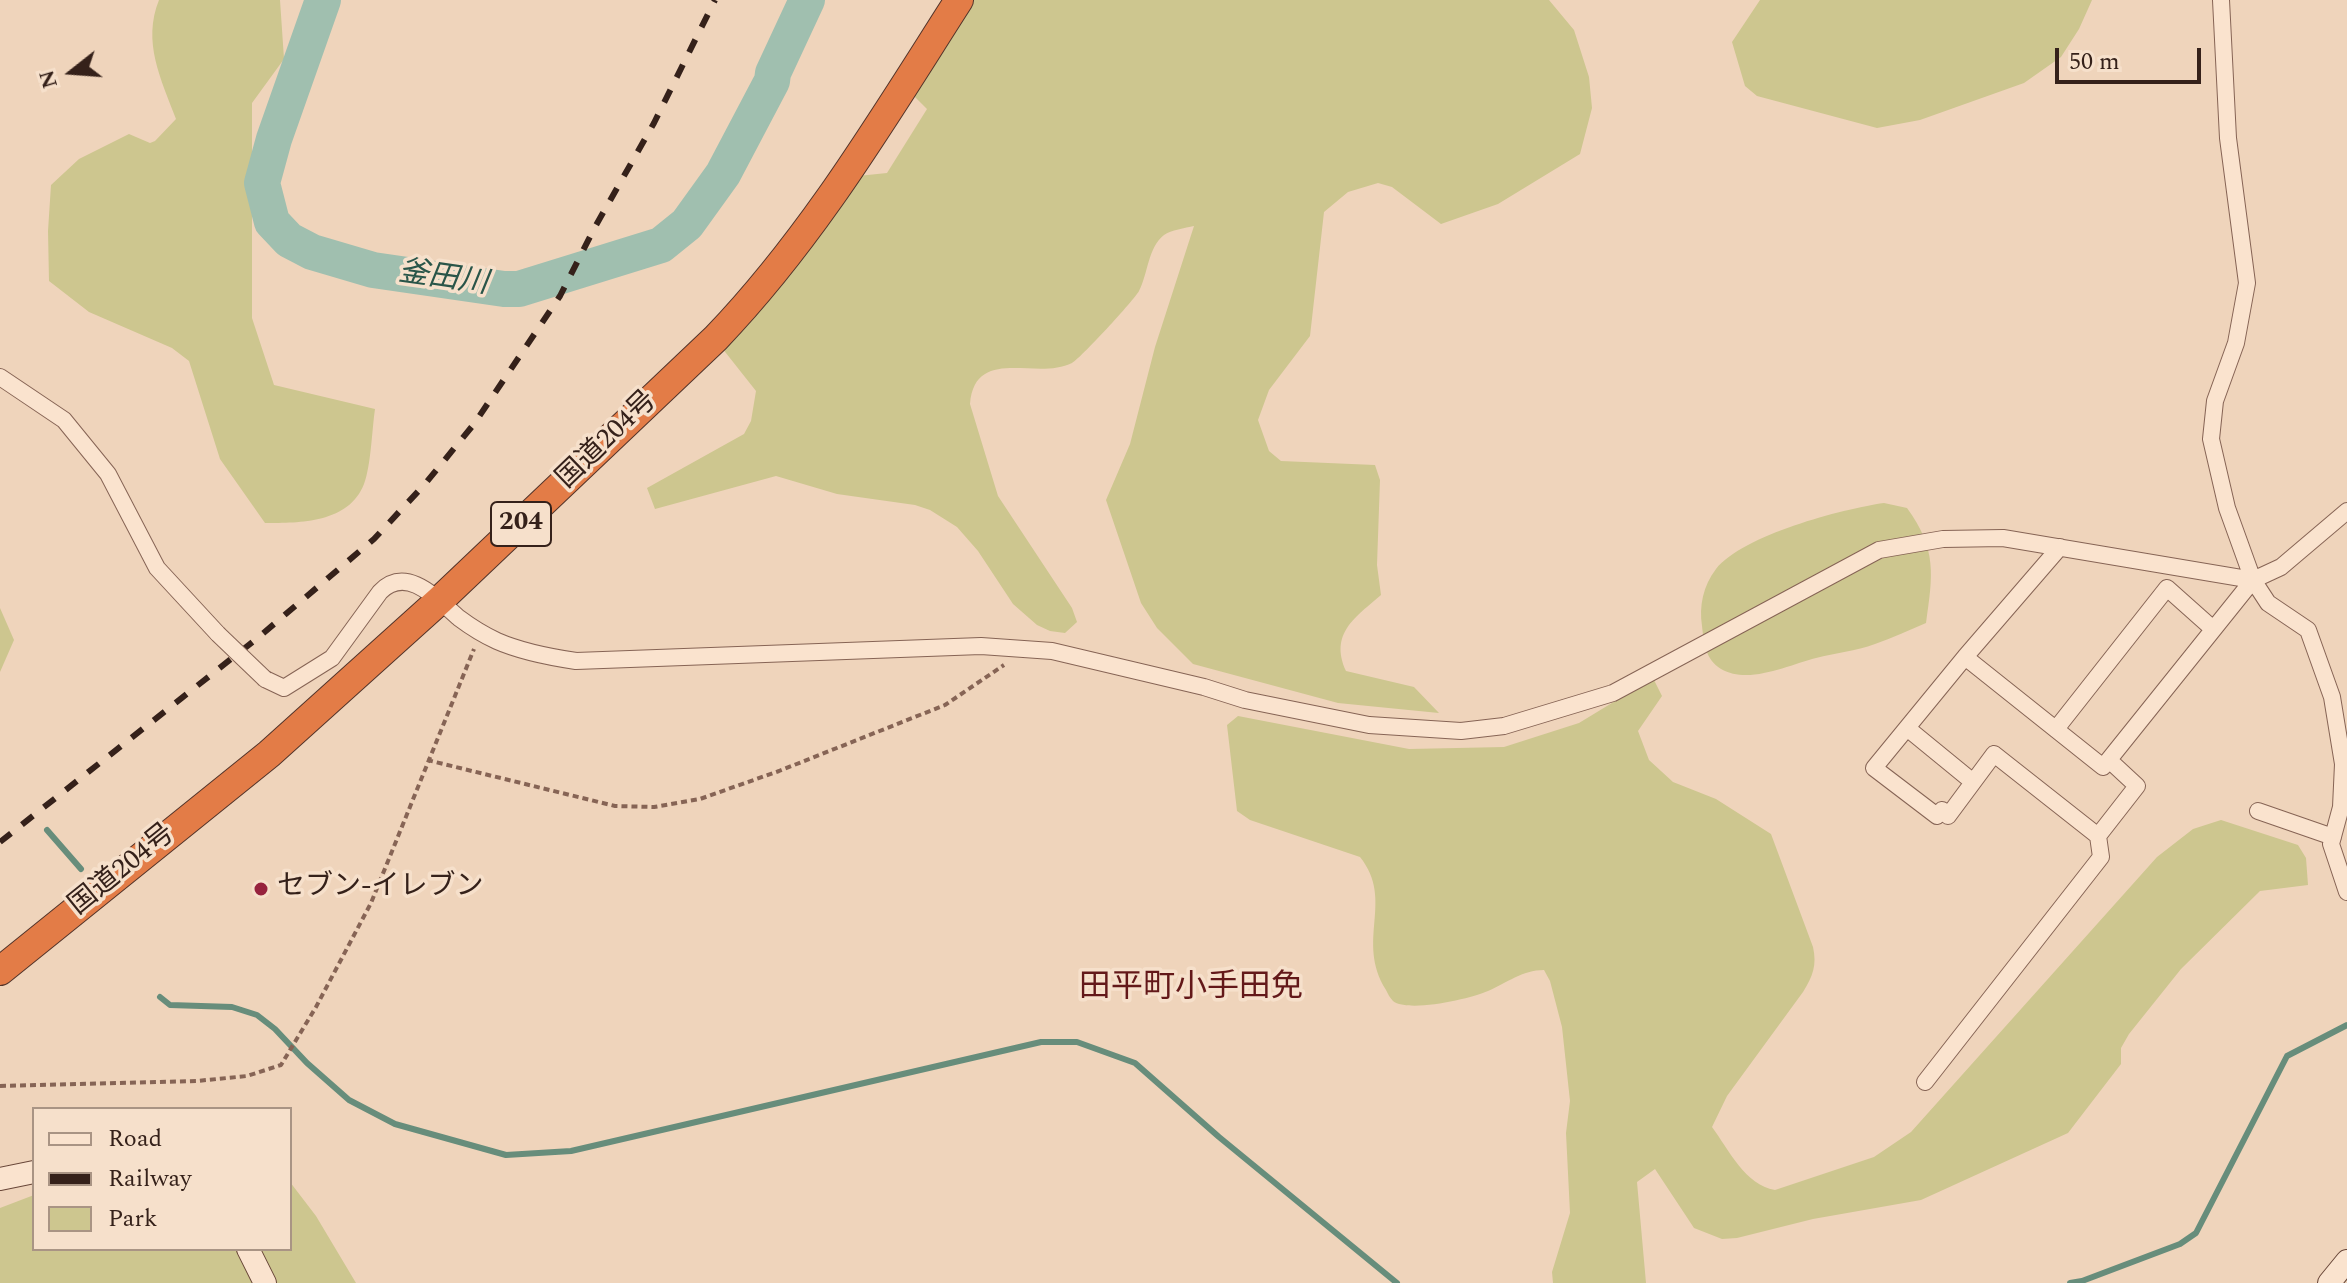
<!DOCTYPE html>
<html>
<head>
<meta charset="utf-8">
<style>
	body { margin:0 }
	#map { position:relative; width:2347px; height:1283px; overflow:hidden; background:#efd4bb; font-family:Spectral,serif }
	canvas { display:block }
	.legend { position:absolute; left:32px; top:1107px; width:260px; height:144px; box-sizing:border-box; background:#f6e0cb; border:2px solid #a99484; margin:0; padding:10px 14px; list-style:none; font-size:24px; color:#35211a }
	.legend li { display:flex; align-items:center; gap:16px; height:40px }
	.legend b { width:40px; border:2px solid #a99484 }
	.north { position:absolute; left:32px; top:32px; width:80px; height:80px; -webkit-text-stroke:6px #f6e0cb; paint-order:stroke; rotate:253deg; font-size:22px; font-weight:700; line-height:32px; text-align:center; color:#35211a }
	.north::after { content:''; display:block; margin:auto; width:28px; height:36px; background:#35211a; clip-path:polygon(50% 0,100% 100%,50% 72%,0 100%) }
	.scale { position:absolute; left:2055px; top:48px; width:146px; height:36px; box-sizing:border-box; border:4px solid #35211a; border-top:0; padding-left:10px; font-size:24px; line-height:28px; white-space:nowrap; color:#35211a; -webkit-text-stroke:6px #f6e0cb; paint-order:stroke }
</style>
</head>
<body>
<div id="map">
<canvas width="2347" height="1283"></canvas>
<ul class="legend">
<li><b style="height:10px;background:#fae3ce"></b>Road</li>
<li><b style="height:10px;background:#35211a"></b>Railway</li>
<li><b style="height:22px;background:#cdc68f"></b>Park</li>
</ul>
<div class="north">N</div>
<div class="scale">50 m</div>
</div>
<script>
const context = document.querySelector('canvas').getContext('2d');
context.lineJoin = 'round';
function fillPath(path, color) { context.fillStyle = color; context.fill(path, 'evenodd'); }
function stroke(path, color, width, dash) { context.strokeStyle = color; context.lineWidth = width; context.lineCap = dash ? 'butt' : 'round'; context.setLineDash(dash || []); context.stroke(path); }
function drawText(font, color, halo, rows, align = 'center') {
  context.font = font + ' Spectral,"Noto Sans JP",serif'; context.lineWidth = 7; context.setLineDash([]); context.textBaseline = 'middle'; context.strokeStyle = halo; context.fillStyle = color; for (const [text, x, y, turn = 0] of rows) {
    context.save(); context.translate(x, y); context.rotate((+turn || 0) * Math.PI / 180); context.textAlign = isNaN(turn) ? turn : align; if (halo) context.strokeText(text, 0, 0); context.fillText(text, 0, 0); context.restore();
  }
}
const green = new Path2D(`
	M 159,0 L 280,0 L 284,59 L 252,103 L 252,318 L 274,385 L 375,409 C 372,429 371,466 364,484 C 349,523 300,523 265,523 L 220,459 L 189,361 L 172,348 L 89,312 L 49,281 L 48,231 L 51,185 L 79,159 L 129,134 L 150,143 L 155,141 L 176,119 C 161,79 142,42 159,0 Z
	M 973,0 L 1549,0 L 1574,30 L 1589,77 L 1592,108 L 1580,154 L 1498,204 L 1441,224 L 1392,187 L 1378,183 L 1348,192 L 1324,212 L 1310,336 L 1269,390 L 1258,420 L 1269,451 L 1281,461 L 1375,465 L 1380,480 L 1377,565 L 1381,595 C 1356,617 1329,633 1346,671 L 1414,687 L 1439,713 L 1338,703 L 1193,664 L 1157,628 L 1141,603 L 1106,500 L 1130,444 L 1155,347 L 1194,226 C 1185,228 1171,230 1164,235 C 1148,247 1148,274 1139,291 C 1135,299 1079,360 1072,363 C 1037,381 975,345 970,404 L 998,496 L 1072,608 L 1077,622 L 1065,633 L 1050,631 L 1037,625 L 1013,604 L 978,551 L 957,527 L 930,510 L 915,505 L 837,494 L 776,476 L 655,509 L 647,488 L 744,434 L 751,421 L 756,391 L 722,348 L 858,176 L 887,173 L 927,109 L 912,94 Z
	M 1760,0 L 2092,0 L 2079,29 L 2061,57 L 2024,83 L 1920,120 L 1877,128 L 1757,96 L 1745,86 L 1732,42 Z
	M 1884,503 L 1907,508 C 1937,549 1933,575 1926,623 C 1909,630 1892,638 1875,644 C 1856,651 1835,653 1816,658 C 1788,665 1749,685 1721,669 C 1705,659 1704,643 1702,626 C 1699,606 1703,586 1716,569 C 1743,535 1842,509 1884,503 Z
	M 0,608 L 14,640 L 0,672 Z
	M 1653,678 L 1662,696 L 1638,731 L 1649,760 L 1673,782 L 1716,799 L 1771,834 L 1813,947 C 1817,965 1813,976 1803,992 L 1727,1096 L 1712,1127 C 1729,1150 1745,1185 1775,1190 L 1874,1157 L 1911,1132 L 2157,857 L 2193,829 L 2221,820 L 2298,845 L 2306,858 L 2308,885 L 2260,891 L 2181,969 L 2129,1034 L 2121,1048 L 2121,1064 L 2068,1133 L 1921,1200 L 1813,1219 L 1737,1238 L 1722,1239 L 1694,1228 L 1655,1169 L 1637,1182 L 1646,1283 L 1553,1283 L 1552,1272 L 1570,1213 L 1566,1133 L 1570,1101 L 1562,1027 L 1550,981 L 1544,970 C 1522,970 1507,983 1488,991 C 1470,999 1408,1013 1393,1001 C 1390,998 1388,994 1386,990 C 1355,940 1395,901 1360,857 L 1250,820 L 1237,811 L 1227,725 L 1238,716 L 1409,749 L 1504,747 L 1579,723 Z
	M 290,1182 L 316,1216 L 356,1283 L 0,1283 L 0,1208 L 34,1195 L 34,1249 L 290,1249 Z`);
const stream = new Path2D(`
	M 47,830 L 81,869
	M 160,997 L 170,1005 L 232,1007 L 257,1015 L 275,1029 L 307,1063 L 349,1100 L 395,1124 L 506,1155 L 571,1151 L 1041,1042 L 1077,1042 L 1135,1063 L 1219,1137 L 1397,1283
	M 2070,1283 L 2082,1281 L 2180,1244 L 2196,1233 L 2287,1056 L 2347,1025`);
const river = new Path2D(`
	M 323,0 L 274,139 L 262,183 L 272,222 L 289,240 L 312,252 L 373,270 L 504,289 L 519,289 L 661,245 L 687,224 L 723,174 L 772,81 L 773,73 L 807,0`);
const path = new Path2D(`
	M 427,760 L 615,806 L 654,807 L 700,799 L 779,771 L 945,705 L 1004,665
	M 0,1086 L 197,1081 L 247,1076 L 281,1065 L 316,1007 L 371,903 L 474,649`);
const street = new Path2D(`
	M 2221,0 L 2228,138 L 2247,283 L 2236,343 L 2215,401 L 2211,439 L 2227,508 L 2253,580 L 2268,603 L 2308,630 L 2332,697 L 2343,764 L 2341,807 L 2331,844 L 2347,892
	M 0,377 L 64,420 L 108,474 L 157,568 L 218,634
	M 2060,547 L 1965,657 L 2103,767 L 2253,580 L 2281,567 L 2347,511
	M 1965,657 L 1874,768 L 1937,816 L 1942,810 L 1948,816 L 1994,754 L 2098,836 L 2137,786 L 2109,760
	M 265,679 L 284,688 L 332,658 L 380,592 C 407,564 438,600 459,618 C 471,627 484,635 497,641 C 522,652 549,657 576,661 L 981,646 L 1052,651 L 1204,687 L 1245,700 L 1369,725 L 1461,731 L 1504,726 L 1613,693 L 1879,550 L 1943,539 L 2003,538 L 2253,580
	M 1907,728 L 1973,782
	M 2056,729 L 2167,588 L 2213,629
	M 2258,811 L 2333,837
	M 1925,1082 L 2101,857 L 2098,836`);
const secondary = new Path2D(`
	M 0,1179 L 34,1172
	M 248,1249 L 265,1283
	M 2329,1283 L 2347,1261`);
const highway = new Path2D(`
	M 0,971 L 269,754 L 440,600 L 716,338 C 813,237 884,117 959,0`);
const rail = new Path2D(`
	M 0,842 L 260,636 L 374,539 L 425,484 L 474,424 L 560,296 L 595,227 L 654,123 L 715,0`);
const streetBridge = new Path2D(`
	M 218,634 L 265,679`);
const markers = [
	[261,889,8,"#97233e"]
];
const shields = [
	[521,524,60]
];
const shieldNames = [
	["204",521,524]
];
const streetNames = [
	["国道204号",608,441,-44],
	["国道204号",123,871,-39]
];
const poiNames = [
	["セブン-イレブン",277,889]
];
const waterNames = [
	["釜田川",443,280,8]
];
const quarterNames = [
	["田平町小手田免",1191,990]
];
fillPath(green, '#cdc68f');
stroke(stream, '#678d7b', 6);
stroke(river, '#a0bfaf', 36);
stroke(street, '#866455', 18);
stroke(secondary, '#684638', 24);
stroke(highway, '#53342a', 30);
stroke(path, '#866455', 4, [6, 4]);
stroke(street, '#fae3ce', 16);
stroke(secondary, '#fae3ce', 22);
stroke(highway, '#e37c47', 28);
stroke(rail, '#35211a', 6, [14, 14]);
stroke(streetBridge, '#866455', 18, []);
stroke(streetBridge, '#fae3ce', 16);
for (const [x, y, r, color] of markers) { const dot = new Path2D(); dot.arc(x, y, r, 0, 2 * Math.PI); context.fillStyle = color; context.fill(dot); stroke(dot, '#f6e0cb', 3); }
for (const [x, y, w] of shields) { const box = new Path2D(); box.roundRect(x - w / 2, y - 22, w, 44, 6); context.fillStyle = '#f6e0cb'; context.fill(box); stroke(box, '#35211a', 2); }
drawText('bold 26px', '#35211a', null, shieldNames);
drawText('28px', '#35211a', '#f6e0cb', streetNames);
drawText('28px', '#35211a', '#f6e0cb', poiNames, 'left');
drawText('italic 30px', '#295549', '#f6e0cb', waterNames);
drawText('32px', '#631819', '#f6e0cb', quarterNames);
</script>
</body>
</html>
